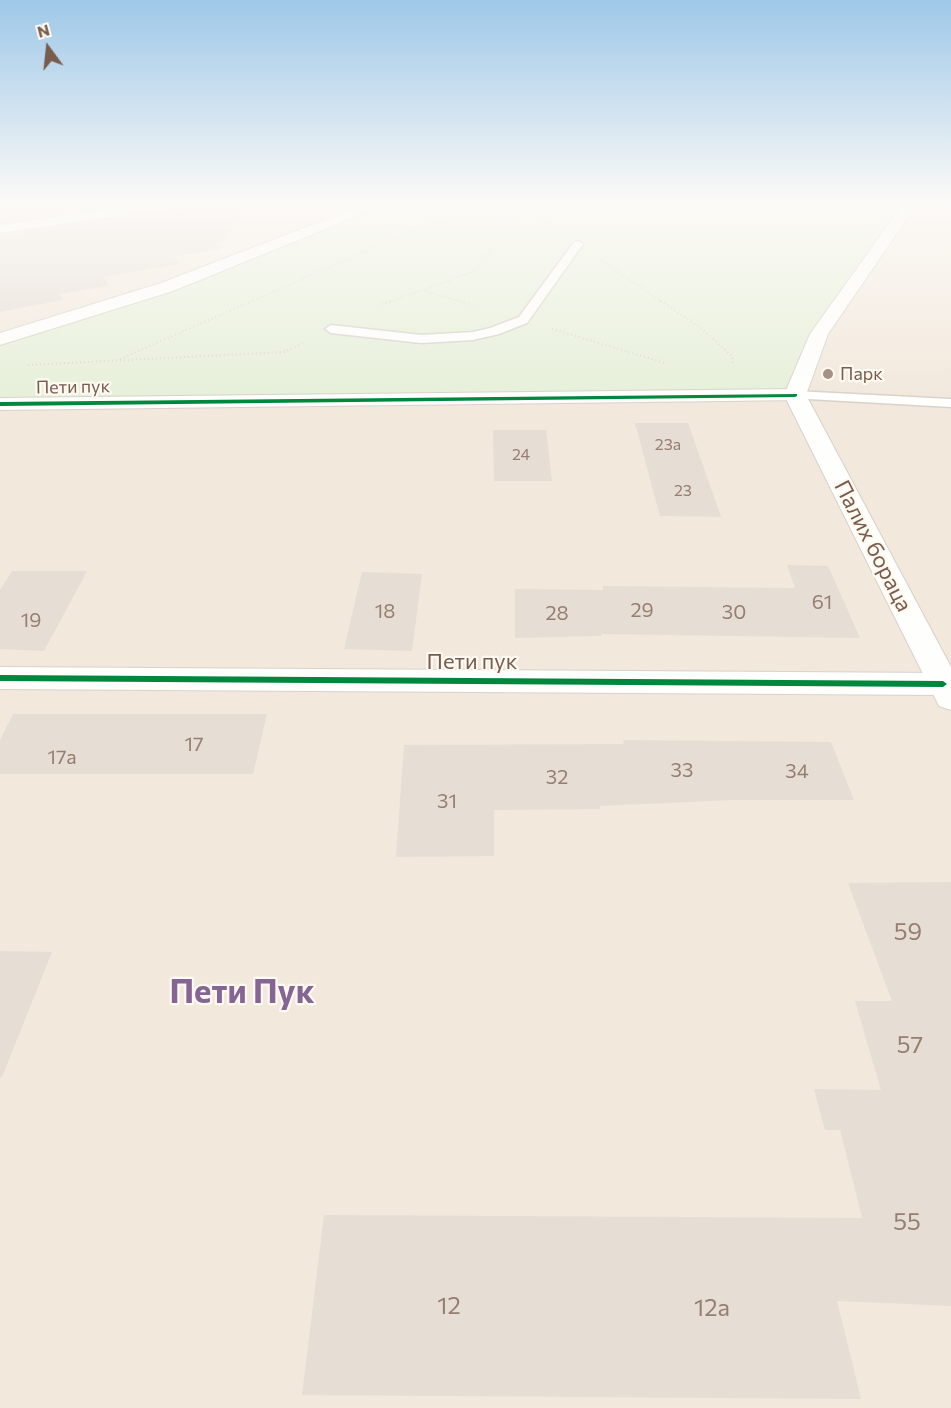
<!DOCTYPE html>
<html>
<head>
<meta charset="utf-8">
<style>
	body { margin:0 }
	#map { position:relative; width:951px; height:1408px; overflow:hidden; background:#f9f5ee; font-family:Commissioner,sans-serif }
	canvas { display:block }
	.north { position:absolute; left:18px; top:18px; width:60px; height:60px; -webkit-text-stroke:4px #fffaf1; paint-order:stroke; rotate:345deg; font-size:16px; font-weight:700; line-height:24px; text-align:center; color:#795c4c }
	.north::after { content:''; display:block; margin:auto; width:21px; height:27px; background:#795c4c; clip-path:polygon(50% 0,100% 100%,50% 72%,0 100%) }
</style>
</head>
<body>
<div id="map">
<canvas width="951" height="1408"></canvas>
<div class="north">N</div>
</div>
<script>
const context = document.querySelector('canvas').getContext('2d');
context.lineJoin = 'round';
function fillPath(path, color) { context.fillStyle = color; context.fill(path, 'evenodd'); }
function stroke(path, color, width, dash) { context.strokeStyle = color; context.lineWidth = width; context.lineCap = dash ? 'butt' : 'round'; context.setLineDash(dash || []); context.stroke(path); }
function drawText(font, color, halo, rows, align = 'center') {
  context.font = font + ' Commissioner,sans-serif'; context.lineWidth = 4.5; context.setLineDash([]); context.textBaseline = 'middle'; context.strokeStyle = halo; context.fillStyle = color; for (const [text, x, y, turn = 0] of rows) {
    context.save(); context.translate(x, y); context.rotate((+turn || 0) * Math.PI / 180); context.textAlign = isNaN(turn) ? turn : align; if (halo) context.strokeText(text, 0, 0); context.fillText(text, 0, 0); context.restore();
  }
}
const residential = new Path2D(`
	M 0,201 L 951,201 L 951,1408 L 0,1408 Z`);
const green = new Path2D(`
	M 389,201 L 912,201 L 819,334 L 795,395 L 0,404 L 0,339 L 167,287 Z`);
const building = new Path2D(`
	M 24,201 L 145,201 L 0,223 L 0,205 Z
	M 204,201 L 252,201 L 224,241 L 215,243 L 221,249 L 174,257 L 180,264 L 104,277 L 109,286 L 59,294 L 63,300 L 0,312 L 0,235 L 195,207 Z
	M 635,423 L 688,423 L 721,517 L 660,516 Z
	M 493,430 L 546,430 L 552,481 L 494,481 Z
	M 787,565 L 828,566 L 860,638 L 601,634 L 602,636 L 515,638 L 515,589 L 603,590 L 603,586 L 795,588 Z
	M 12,571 L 87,571 L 44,651 L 0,649 L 0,590 Z
	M 362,572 L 422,574 L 412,651 L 344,649 Z
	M 13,714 L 267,714 L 253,774 L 0,774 L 0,740 Z
	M 623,740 L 831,742 L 854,800 L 733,800 L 600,806 L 600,809 L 494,810 L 494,856 L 396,857 L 404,745 L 624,744 Z
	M 951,882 L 951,1306 L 837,1301 L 861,1399 L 302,1395 L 324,1215 L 862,1218 L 840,1130 L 825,1130 L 814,1089 L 881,1090 L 855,1001 L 892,1001 L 848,883 Z
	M 0,951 L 52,952 L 2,1077 L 0,1077 Z`);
const pathFar1 = new Path2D(`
	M 524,208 L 554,226
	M 601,260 L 663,303
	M 425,291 L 465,303
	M 248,303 L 425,225 L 470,218 L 515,221
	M 386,303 L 475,271 L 524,208 L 504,201`);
const path = new Path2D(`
	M 460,301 L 473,305
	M 661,301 L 702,329 L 732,356 L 733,365
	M 382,304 L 391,301
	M 552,329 L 665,363
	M 120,359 L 252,301
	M 28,365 L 284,352 L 305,342`);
const lane = new Path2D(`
	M 578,241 L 583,244 L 527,323 L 499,334 L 473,340 L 421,343 L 331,333 L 325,329 L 331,325 L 421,335 L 473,332 L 490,328 L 519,317 L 574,242 Z
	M 795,391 L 951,399 L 951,407 L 790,398 L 788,395 Z`);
const street = new Path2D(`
	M 163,201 L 202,201 L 195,205 L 0,233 L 0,225 Z
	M 374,201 L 394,201 L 173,291 L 0,345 L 0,333 L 161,283 Z
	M 795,389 L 803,390 L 806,395 L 803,400 L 0,410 L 0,398 Z
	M 0,667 L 943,673 L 951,675 L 951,693 L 943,695 L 0,689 Z`);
const secondary = new Path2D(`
	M 905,201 L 919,201 L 828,334 L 806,395 L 951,667 L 951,710 L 939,706 L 935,698 L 784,395 L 810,334 Z`);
const cycleway = new Path2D(`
	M 797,394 L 797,396 L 795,397 L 0,406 L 0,402 Z
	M 0,675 L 943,681 L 947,684 L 943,687 L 0,681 Z`);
const markers = [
	[828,374,6,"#a69285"]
];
const farNumbernames = [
	["23a",668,445],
	["24",521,455],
	["23",683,491]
];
const farPoinames = [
	["Парк",840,374]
];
const farStreetnames = [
	["Пети пук",73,387,-1]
];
const numberNames = [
	["61",822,602],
	["29",642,610],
	["18",385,611],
	["30",734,612],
	["28",557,613],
	["19",31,620],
	["17",194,744],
	["17a",62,757],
	["33",682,770],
	["34",797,771],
	["32",557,777],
	["31",447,801]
];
const streetNames = [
	["Палих бораца",873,546,63],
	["Пети пук",472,662]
];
const nearNumbernames = [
	["59",908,932],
	["57",910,1045],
	["55",907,1222],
	["12",449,1306],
	["12a",712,1308]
];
const nearDistrictnames = [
	["Пети Пук",242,992]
];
fillPath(residential, '#f2e8dc');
fillPath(green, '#e6f0d9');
fillPath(building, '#e6ddd5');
stroke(lane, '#d8d2cc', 3);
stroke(street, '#d8d2cc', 2);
stroke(secondary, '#d8d1ca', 2);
stroke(pathFar1, '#dbd4ce', 1.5, [1, 2]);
stroke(path, '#dbd4ce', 2, [1, 3]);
fillPath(lane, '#fefefc');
fillPath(street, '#fefefc');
fillPath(secondary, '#fefefc');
fillPath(cycleway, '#00873e');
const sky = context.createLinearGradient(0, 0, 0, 398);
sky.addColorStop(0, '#9ec8e8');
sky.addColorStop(0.51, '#fcfaf7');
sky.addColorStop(1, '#fcfaf700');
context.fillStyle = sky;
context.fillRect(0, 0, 951, 398);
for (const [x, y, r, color] of markers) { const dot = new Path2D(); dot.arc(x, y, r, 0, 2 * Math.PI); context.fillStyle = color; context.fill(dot); stroke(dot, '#fffaf1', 2); }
drawText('16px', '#967e70', null, farNumbernames);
drawText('18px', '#795c4c', '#fffaf1', farPoinames, 'left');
drawText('18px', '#795c4c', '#fffaf1', farStreetnames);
drawText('20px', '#967e70', null, numberNames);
drawText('22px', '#795c4c', '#fffaf1', streetNames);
drawText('24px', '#967e70', null, nearNumbernames);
drawText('bold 33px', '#856594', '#fffaf1', nearDistrictnames);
</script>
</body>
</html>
